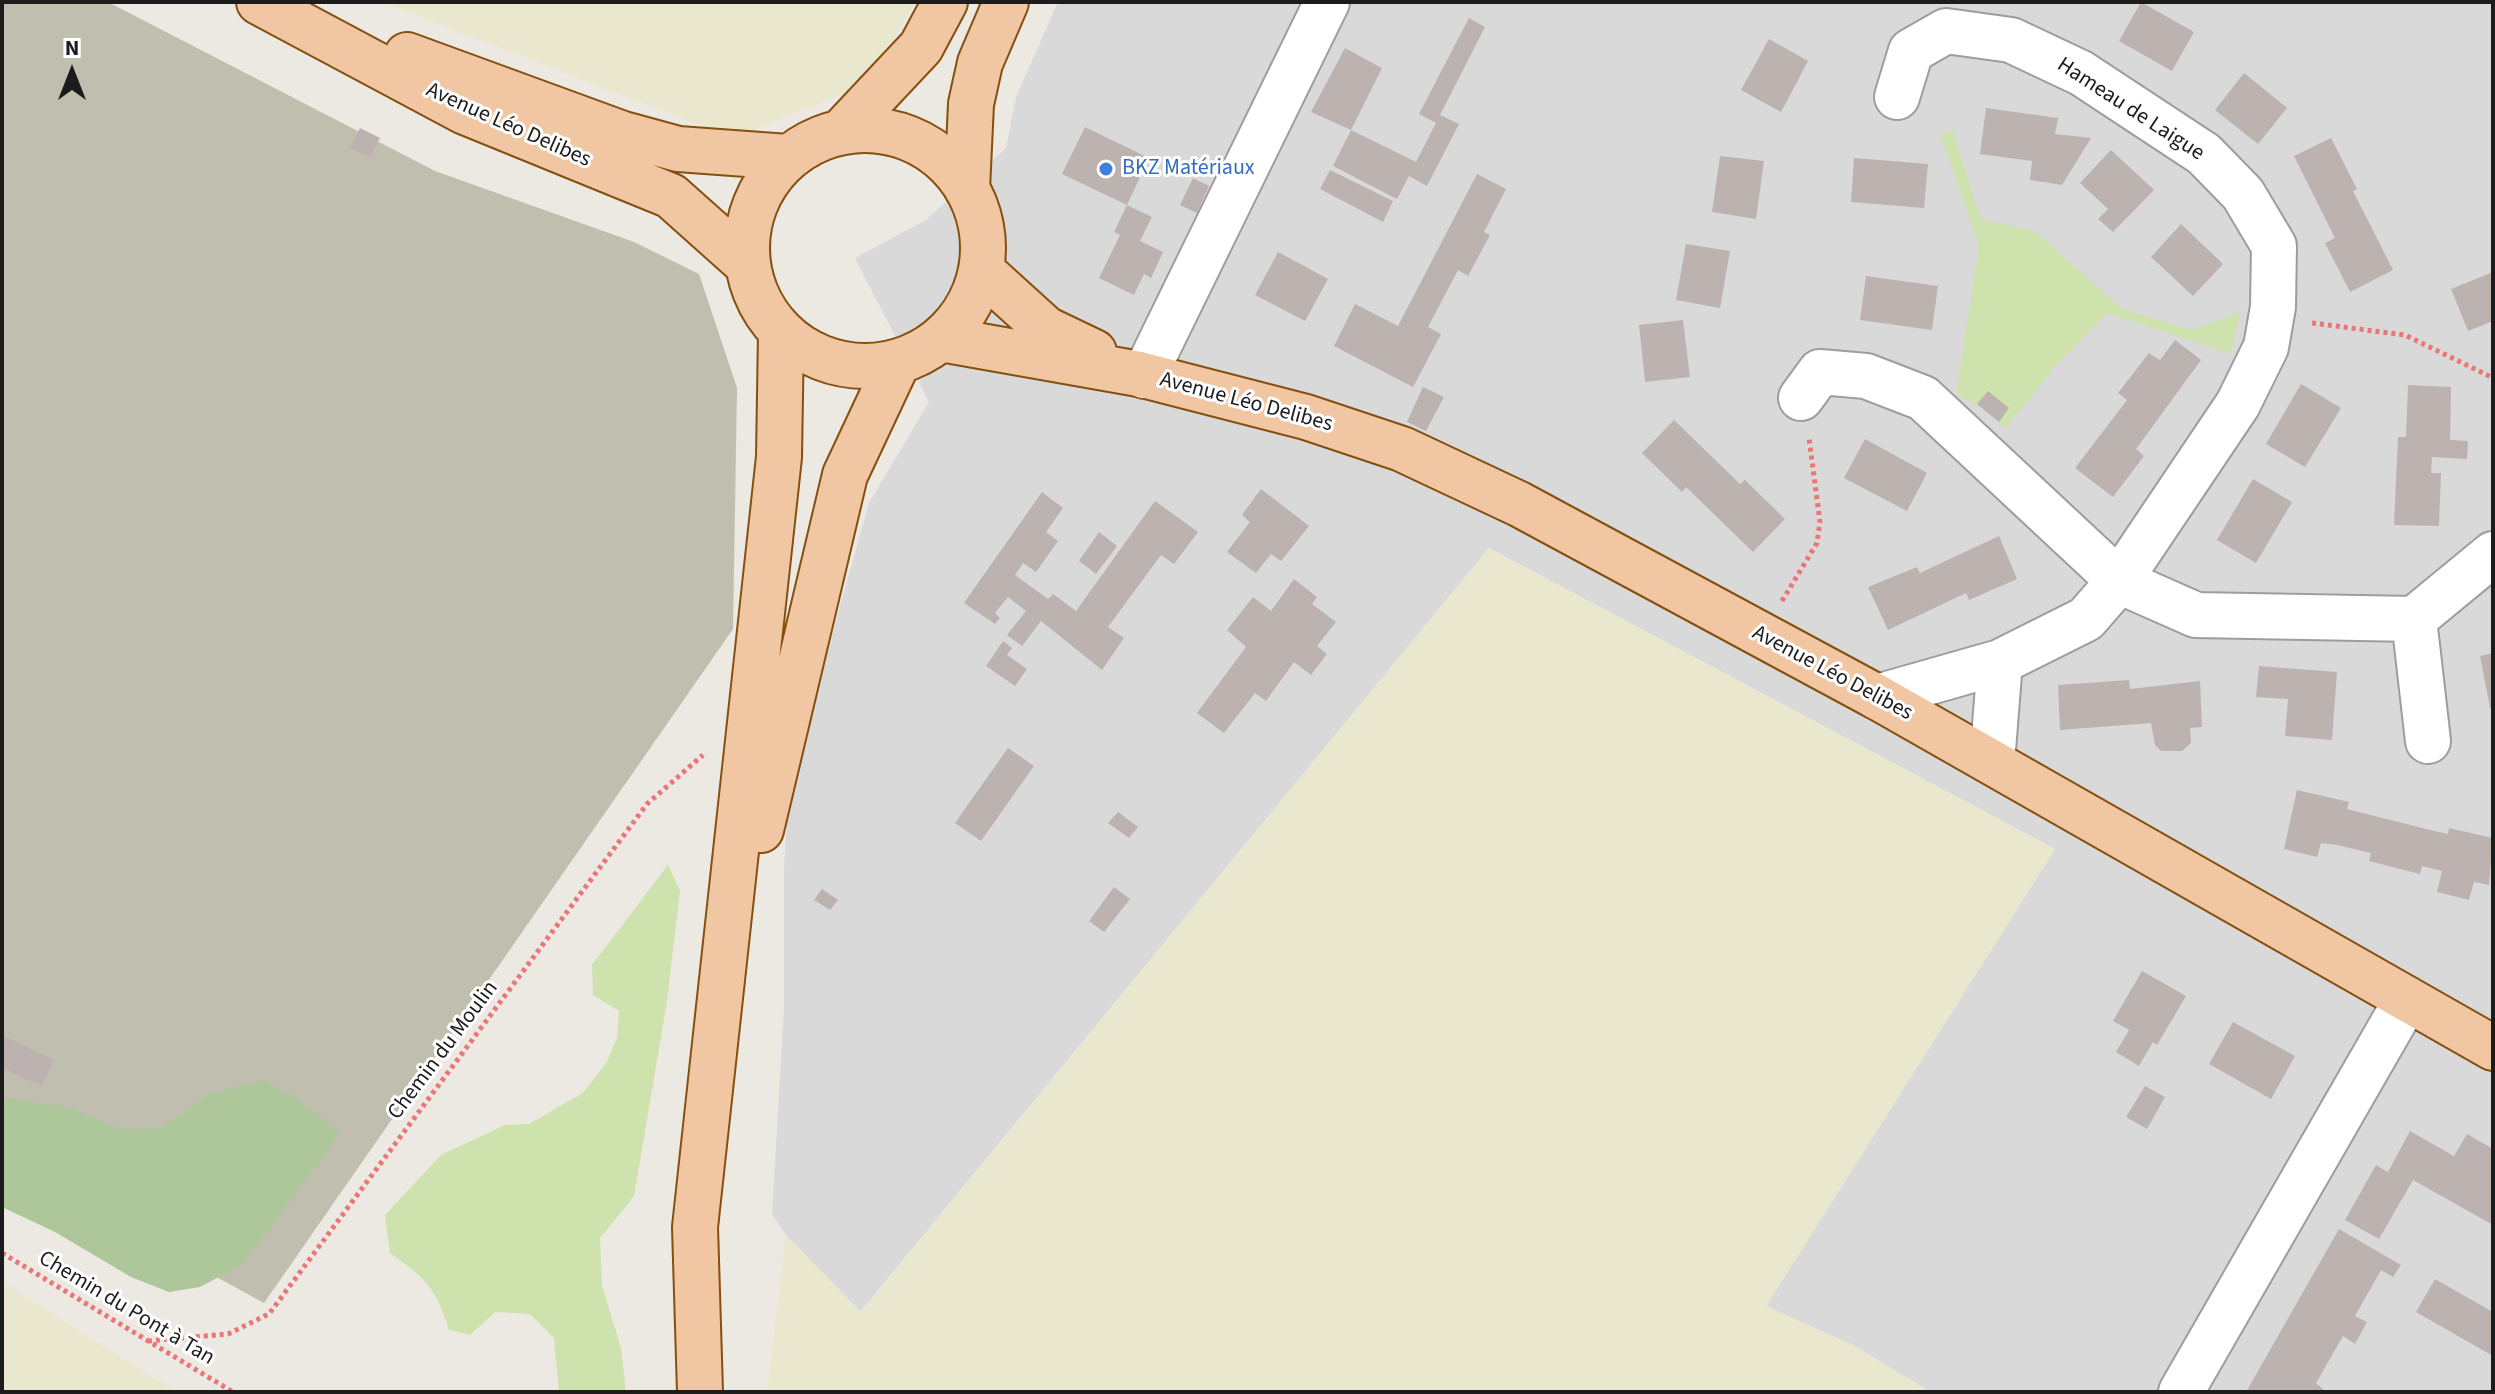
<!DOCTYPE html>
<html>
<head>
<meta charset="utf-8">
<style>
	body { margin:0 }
	#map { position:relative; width:2495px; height:1394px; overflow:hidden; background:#ece8e2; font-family:"Source Sans 3",sans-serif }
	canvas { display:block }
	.frame { position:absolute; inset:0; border:4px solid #1c1c1c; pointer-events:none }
	.north { position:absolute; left:32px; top:32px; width:80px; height:80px; -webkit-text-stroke:6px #fff; paint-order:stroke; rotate:0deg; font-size:22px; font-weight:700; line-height:32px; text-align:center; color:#1c1c1c }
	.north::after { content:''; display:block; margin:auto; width:28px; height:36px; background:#1c1c1c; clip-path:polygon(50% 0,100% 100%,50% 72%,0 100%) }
</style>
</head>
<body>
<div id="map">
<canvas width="2495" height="1394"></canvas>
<div class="frame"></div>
<div class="north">N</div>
</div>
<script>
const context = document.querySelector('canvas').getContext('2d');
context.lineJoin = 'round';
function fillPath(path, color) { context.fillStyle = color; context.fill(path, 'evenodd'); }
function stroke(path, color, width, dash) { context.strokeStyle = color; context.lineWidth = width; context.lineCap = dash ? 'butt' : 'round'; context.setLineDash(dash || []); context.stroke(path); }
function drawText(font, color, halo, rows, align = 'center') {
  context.font = font + ' "Source Sans 3",sans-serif'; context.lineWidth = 6; context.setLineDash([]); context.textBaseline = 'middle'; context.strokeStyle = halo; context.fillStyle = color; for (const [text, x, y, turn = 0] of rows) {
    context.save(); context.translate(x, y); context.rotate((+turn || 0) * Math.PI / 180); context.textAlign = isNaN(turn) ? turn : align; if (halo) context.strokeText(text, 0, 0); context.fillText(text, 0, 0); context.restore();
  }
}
const residential = new Path2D(`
	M 1058,2 L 2493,2 L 2493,1392 L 1919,1392 L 1766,1306 L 2055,849 L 1489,548 L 860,1312 L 786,1235 L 772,1214 L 784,1009 L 784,869 L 789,788 L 869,503 L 929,402 L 855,258 L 926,220 L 1006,148 L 1016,97 Z`);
const construction = new Path2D(`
	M 2,2 L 108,2 L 435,171 L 634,242 L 699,274 L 737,388 L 733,629 L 264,1303 L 2,1160 Z`);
const farmland = new Path2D(`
	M 382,2 L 915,2 L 868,85 L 732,138 Z
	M 1489,548 L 2055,849 L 1766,1306 L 1853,1345 L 1931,1392 L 767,1392 L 786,1235 L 861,1312 Z
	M 2,1282 L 177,1392 L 2,1392 Z`);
const grass = new Path2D(`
	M 1953,130 L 1980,219 L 2035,231 L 2122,309 L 2192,330 L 2240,312 L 2231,354 L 2107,313 L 2054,368 L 2005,429 L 1999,422 L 1988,391 L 1977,404 L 1956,395 L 1979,246 L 1940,134 Z
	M 668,865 L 680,891 L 667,1001 L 634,1196 L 600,1238 L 602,1286 L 621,1348 L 626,1392 L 559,1392 L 554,1338 L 530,1314 L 495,1312 L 470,1335 L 449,1330 C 436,1287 425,1278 390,1253 L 385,1215 L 441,1155 L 505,1125 L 529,1124 L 583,1093 L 607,1062 L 617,1038 L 619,1011 L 593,995 L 592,965 Z`);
const forest = new Path2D(`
	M 263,1080 L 297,1099 L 340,1133 L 243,1264 L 200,1287 L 169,1292 L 131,1277 L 55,1232 L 2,1207 L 2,1097 L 66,1107 L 124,1130 L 163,1127 L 211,1094 Z`);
const building = new Path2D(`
	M 2141,2 L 2194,32 L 2172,71 L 2119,41 Z
	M 1469,18 L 1485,27 L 1440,115 L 1459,124 L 1427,186 L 1409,176 L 1397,199 L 1333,166 L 1351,130 L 1416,162 L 1436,123 L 1419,114 Z
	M 1769,39 L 1808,61 L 1781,112 L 1741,90 Z
	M 1345,48 L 1382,68 L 1351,130 L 1311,112 Z
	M 2244,73 L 2287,108 L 2258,144 L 2215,110 Z
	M 1986,108 L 2058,118 L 2055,134 L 2091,138 L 2062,185 L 2030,180 L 2032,161 L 1980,154 Z
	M 1085,127 L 1149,158 L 1127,205 L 1152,217 L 1140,241 L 1163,252 L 1151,278 L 1144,274 L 1134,295 L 1099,278 L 1120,235 L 1114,232 L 1127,205 L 1062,174 Z
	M 360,128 L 380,138 L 370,157 L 350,148 Z
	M 2331,138 L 2357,189 L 2353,191 L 2393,270 L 2350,292 L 2325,243 L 2335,238 L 2294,156 Z
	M 2111,150 L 2154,190 L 2113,232 L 2098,219 L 2108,209 L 2080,183 Z
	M 1720,156 L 1764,161 L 1756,219 L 1712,212 Z
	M 1854,158 L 1928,164 L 1924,208 L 1851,202 Z
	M 1330,170 L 1393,201 L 1383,222 L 1320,189 Z
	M 1477,174 L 1506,189 L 1484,232 L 1490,235 L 1468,276 L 1458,270 L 1428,327 L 1441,334 L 1413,387 L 1334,346 L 1355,304 L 1398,326 Z
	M 1193,178 L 1209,186 L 1197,213 L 1180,205 Z
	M 2181,224 L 2223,264 L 2193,296 L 2151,257 Z
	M 1686,244 L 1730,251 L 1720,308 L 1676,300 Z
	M 1278,252 L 1328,279 L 1305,321 L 1255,295 Z
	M 2493,272 L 2493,321 L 2468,331 L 2451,289 Z
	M 1866,276 L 1938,286 L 1932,330 L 1860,320 Z
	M 1683,320 L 1690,377 L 1645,382 L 1639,325 Z
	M 2175,340 L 2201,360 L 2136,449 L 2144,456 L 2113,497 L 2075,468 L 2127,400 L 2118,393 L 2149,353 L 2160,360 Z
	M 2301,384 L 2341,408 L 2305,467 L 2266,444 Z
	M 2408,385 L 2451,387 L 2450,440 L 2468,441 L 2467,459 L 2432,457 L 2431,473 L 2441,473 L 2439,526 L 2394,525 L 2398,437 L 2406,437 Z
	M 1423,387 L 1444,397 L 1426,431 L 1407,422 Z
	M 1988,391 L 2009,408 L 1999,422 L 1977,404 Z
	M 1674,420 L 1740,484 L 1745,480 L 1785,519 L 1753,552 L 1686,487 L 1682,492 L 1642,453 Z
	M 1865,439 L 1927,473 L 1907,511 L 1844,478 Z
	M 2253,479 L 2292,502 L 2256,563 L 2217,540 Z
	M 1261,489 L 1309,526 L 1281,561 L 1271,554 L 1256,573 L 1227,552 L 1250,522 L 1242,515 Z
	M 1042,492 L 1063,508 L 1046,532 L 1058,541 L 1036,572 L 1023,563 L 1015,575 L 1048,599 L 1053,594 L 1076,611 L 1155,501 L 1198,532 L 1174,564 L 1161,555 L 1108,627 L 1124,638 L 1102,670 L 1041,621 L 1022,646 L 1007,635 L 1026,611 L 1008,597 L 995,613 L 1000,618 L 995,624 L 964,603 Z
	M 1099,532 L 1117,546 L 1096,574 L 1079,561 Z
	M 1999,536 L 2017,579 L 1969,600 L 1966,593 L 1888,630 L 1868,587 L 1917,567 L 1920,573 Z
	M 1294,579 L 1317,597 L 1312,604 L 1336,622 L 1317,646 L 1327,654 L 1311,675 L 1294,662 L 1266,701 L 1255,693 L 1224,733 L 1197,713 L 1246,647 L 1227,630 L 1253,597 L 1271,611 Z
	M 1003,641 L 1012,648 L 1007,655 L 1027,669 L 1015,686 L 986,666 Z
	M 2493,653 L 2493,708 L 2490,708 L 2480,656 Z
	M 2259,666 L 2337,672 L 2332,740 L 2285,736 L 2288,699 L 2256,697 Z
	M 2129,680 L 2130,689 L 2200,681 L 2202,727 L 2190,728 L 2191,743 L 2182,751 L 2161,751 L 2155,745 L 2151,723 L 2060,730 L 2058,685 Z
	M 1008,748 L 1034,766 L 981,841 L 955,823 Z
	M 2297,790 L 2349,802 L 2347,809 L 2430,830 L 2448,834 L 2449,828 L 2493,838 L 2489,885 L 2474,882 L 2469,900 L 2437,892 L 2442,871 L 2422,866 L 2420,874 L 2369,861 L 2371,853 L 2337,845 L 2321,843 L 2317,857 L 2284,849 Z
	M 1118,812 L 1138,827 L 1129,838 L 1108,823 Z
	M 1114,887 L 1130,899 L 1104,932 L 1089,921 Z
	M 822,889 L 838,900 L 830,910 L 814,900 Z
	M 2142,971 L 2186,996 L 2157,1045 L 2153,1042 L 2139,1066 L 2116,1052 L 2129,1030 L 2113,1021 Z
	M 2233,1022 L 2295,1056 L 2271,1099 L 2209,1064 Z
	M 2,1035 L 54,1060 L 42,1086 L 2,1068 Z
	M 2145,1086 L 2165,1097 L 2147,1129 L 2126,1117 Z
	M 2410,1131 L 2454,1156 L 2467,1134 L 2493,1149 L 2493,1225 L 2413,1180 L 2379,1239 L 2345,1220 L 2376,1165 L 2388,1172 Z
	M 2339,1229 L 2401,1265 L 2393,1277 L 2381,1270 L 2355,1316 L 2367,1322 L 2355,1344 L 2343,1336 L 2316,1383 L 2326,1392 L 2246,1392 Z
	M 2435,1279 L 2493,1312 L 2493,1356 L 2416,1312 Z`);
const path = new Path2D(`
	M 2312,323 L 2405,335 L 2493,378
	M 1782,601 L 1817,543 L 1820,522 L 1809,438
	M 2,1253 L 233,1392
	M 148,1341 L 228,1334 L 269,1314 L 647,804 L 703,755`);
const minor = new Path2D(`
	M 1144,376 L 1327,2
	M 1801,398 L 1820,372 L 1866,376 L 1923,398 L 2119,581 L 2196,615 L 2414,619 L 2428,741
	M 2414,619 L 2493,554
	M 1877,697 L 2000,662 L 2086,619 L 2119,581 L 2238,404 L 2266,347 L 2273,307 L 2274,246 L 2243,194 L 2204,154 L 2081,73 L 2011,40 L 1946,31 L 1911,51 L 1897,97
	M 1992,762 L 2000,662
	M 2181,1392 L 2407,999`);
const major = new Path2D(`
	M 259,2 L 465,112 L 671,196 L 746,263
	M 407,55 L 623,134 L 678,149 L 788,157
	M 844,129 L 921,47 L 945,2
	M747 248a118 118 0 1 1 236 0a118 118 0 1 1-236 0Z
	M 967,189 L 971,104 L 980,63 L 1006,2
	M 981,270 L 1046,329 L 1094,352
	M 941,339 L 1139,374 L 1306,417 L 1402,449 L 1519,504 L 1877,697 L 2493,1048
	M 761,830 L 845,475 L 898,362
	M 700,1392 L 695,1227 L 779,457 L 781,333`);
const markers = [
	[1106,169,8,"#3f7fe0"]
];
const streetNames = [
	["Hameau de Laigue",2130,110,33],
	["Avenue Léo Delibes",508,126,24],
	["Avenue Léo Delibes",1246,403,15],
	["Avenue Léo Delibes",1832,674,28],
	["Chemin du Moulin",444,1051,-53],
	["Chemin du Pont à Tan",126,1309,31]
];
const shopNames = [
	["BKZ Matériaux",1122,169]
];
fillPath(residential, '#dad9d9');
fillPath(construction, '#c0beaf');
fillPath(farmland, '#e9e8cf');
fillPath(grass, '#cde2ad');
fillPath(forest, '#adc79b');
fillPath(building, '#bcb3b0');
stroke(minor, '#9d9d9d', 48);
stroke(major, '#85500f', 48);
stroke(path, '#eb7577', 5, [4, 4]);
stroke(minor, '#fff', 44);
stroke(major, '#f1c6a2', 44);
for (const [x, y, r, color] of markers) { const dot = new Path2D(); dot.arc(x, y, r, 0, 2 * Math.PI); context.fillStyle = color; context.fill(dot); stroke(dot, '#fff', 3); }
drawText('22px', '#1c1c1c', '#fff', streetNames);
drawText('22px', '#366cbe', '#fff', shopNames, 'left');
</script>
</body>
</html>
